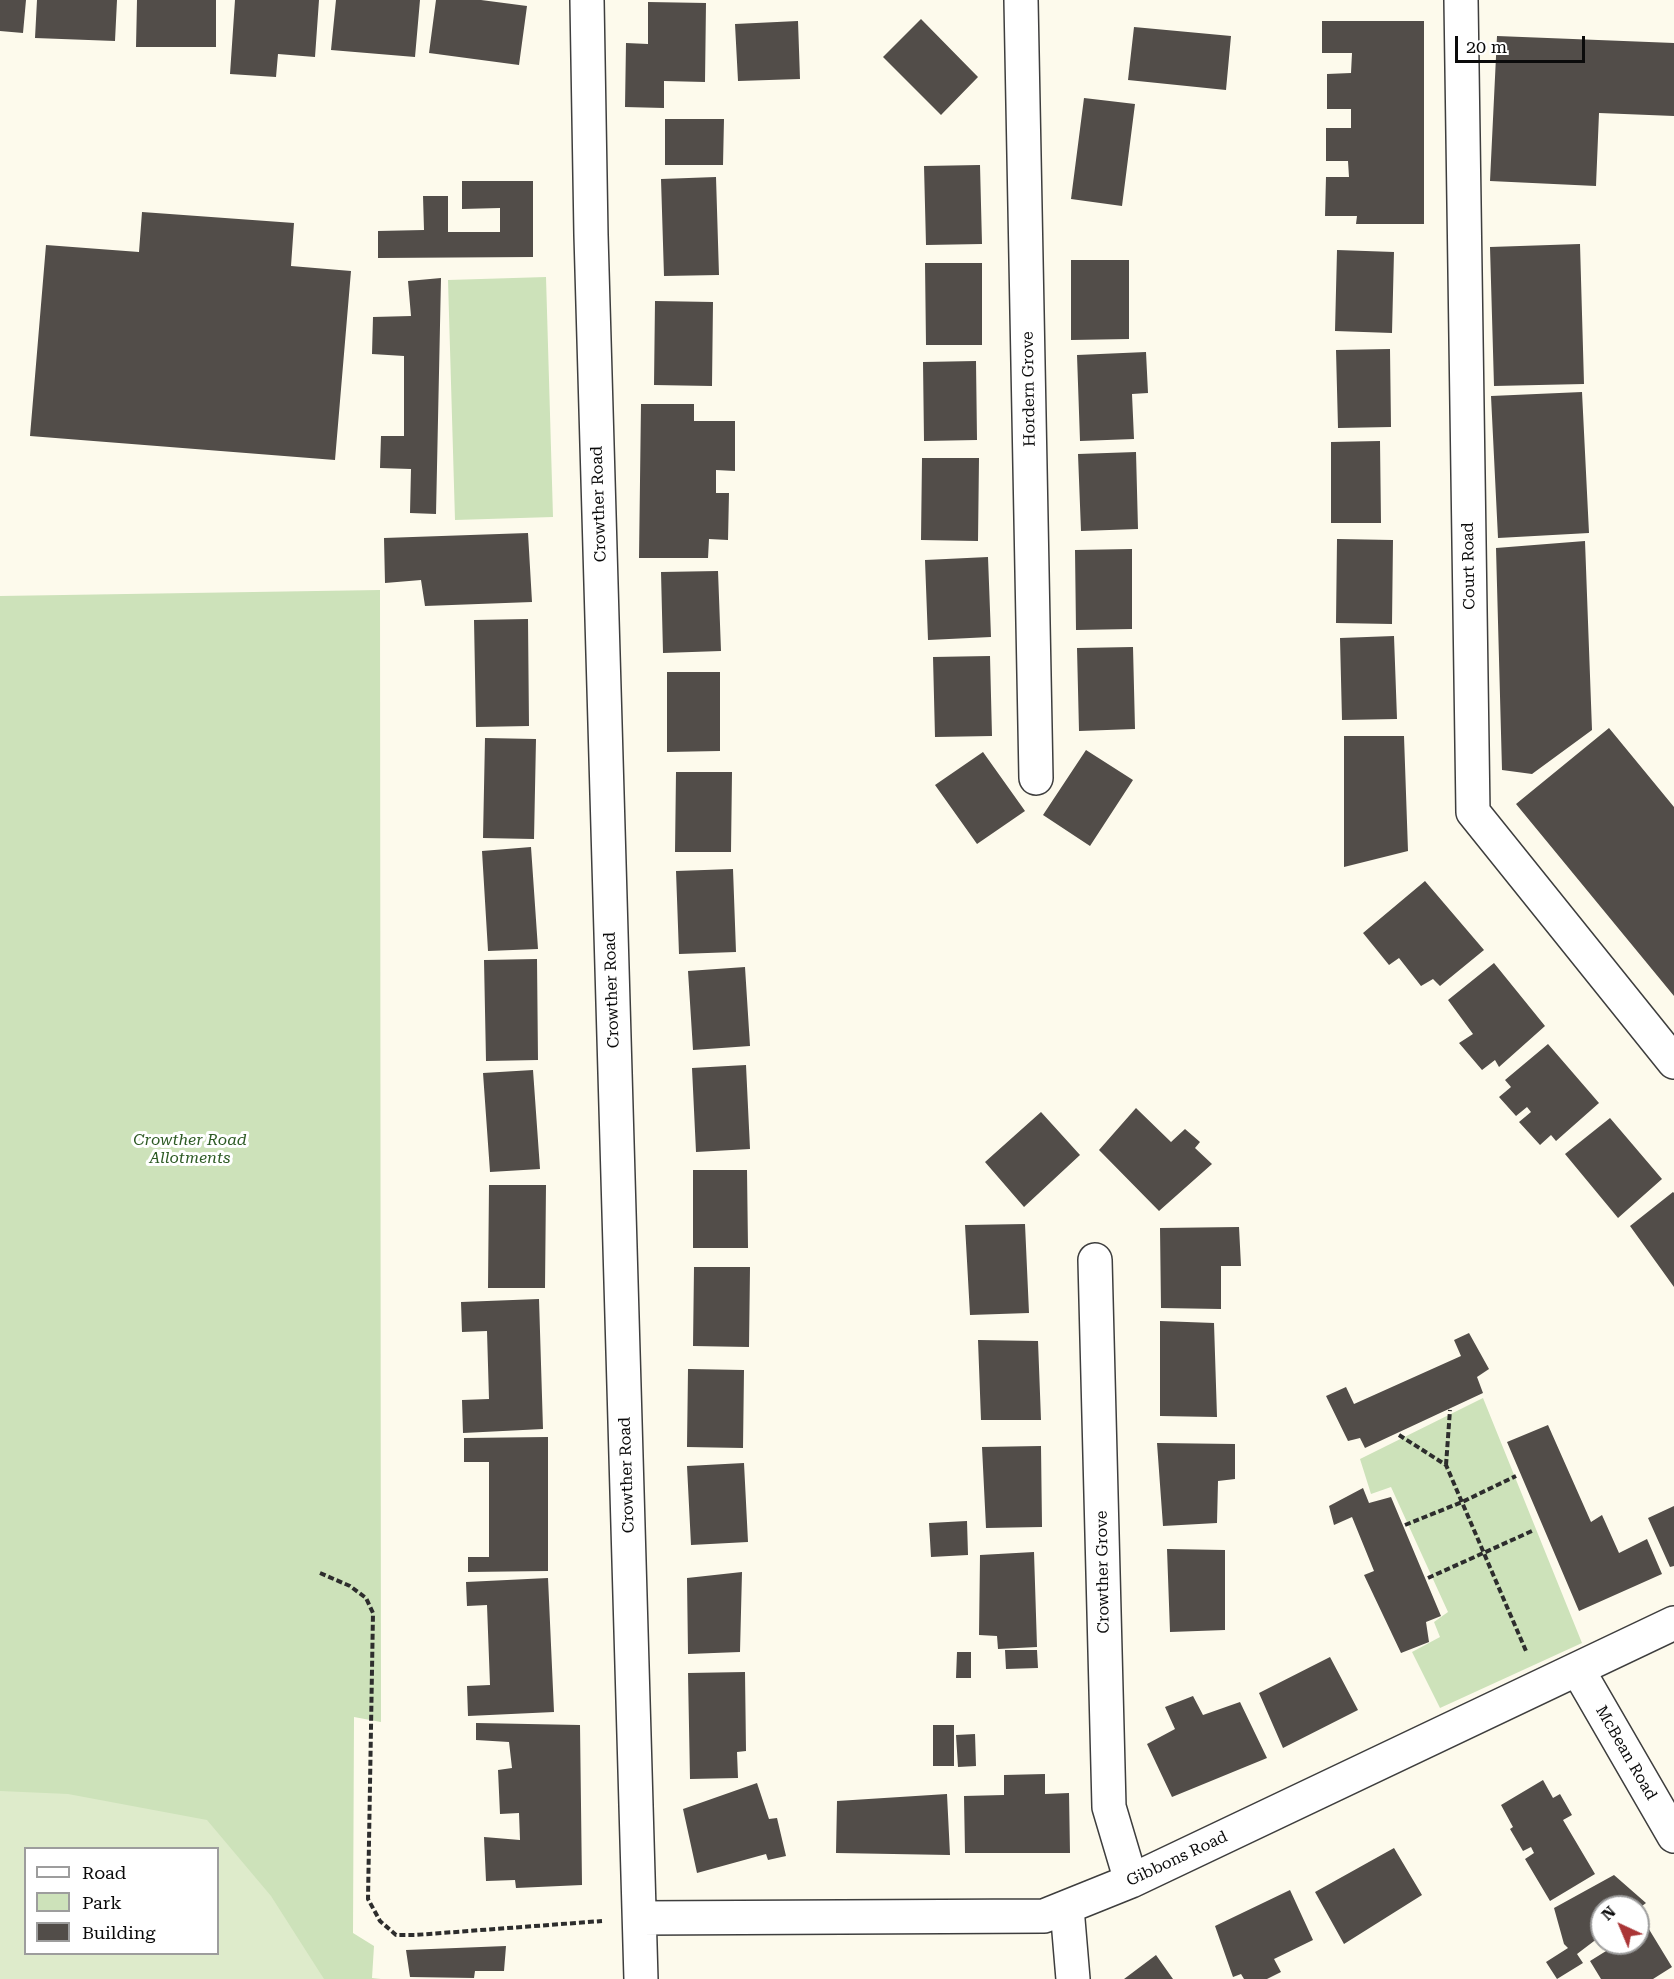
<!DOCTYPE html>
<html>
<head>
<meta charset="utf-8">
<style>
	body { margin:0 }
	#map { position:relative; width:1674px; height:1979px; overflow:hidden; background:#fdfaec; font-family:"Roboto Serif",serif }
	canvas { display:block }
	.legend { position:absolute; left:24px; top:1847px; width:195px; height:108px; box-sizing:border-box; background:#fff; border:2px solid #9d9d9d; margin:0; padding:8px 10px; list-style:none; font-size:18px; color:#0b0b0b }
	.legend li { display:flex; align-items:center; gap:12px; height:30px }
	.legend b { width:30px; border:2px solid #9d9d9d }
	.north { position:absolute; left:1590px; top:1895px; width:60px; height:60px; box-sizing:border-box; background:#fff; border:2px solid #9d9d9d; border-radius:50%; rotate:316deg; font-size:16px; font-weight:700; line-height:24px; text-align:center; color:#0b0b0b }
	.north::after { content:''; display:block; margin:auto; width:21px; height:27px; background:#aa3536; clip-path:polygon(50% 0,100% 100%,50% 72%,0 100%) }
	.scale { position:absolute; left:1455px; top:36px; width:130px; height:27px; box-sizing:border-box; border:3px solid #0b0b0b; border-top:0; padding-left:8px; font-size:18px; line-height:21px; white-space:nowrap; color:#0b0b0b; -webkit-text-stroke:4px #fff; paint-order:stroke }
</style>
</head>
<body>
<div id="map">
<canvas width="1674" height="1979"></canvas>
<ul class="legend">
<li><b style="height:8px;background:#fff"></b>Road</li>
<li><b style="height:16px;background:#cde2ba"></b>Park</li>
<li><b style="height:16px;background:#524d49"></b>Building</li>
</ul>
<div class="north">N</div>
<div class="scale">20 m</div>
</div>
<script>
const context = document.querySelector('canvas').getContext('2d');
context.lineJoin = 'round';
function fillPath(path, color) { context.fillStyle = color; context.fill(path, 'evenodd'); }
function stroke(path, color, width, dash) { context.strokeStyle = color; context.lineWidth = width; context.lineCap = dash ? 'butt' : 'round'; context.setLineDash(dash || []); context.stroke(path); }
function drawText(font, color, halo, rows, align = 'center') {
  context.font = font + ' "Roboto Serif",serif'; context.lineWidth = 6; context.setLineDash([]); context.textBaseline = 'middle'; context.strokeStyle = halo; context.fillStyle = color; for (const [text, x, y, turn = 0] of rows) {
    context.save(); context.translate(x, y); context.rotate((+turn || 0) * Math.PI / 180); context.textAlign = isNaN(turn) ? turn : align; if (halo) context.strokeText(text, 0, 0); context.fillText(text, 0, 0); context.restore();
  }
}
const green = new Path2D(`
	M 546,277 L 553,517 L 455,520 L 448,280 Z
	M 380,590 L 381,1722 L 354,1717 L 353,1933 L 374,1946 L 372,1978 L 381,1979 L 0,1979 L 0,596 ZM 26,1848 L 218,1848 L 218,1954 L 26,1954 Z
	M 1483,1398 L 1582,1643 L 1440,1708 L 1412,1652 L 1440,1637 L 1434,1622 L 1448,1612 L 1391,1487 L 1371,1494 L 1360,1459 Z`);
const pitch = new Path2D(`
	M 0,1791 L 68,1794 L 207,1820 L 271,1896 L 324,1979 L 0,1979 ZM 26,1848 L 218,1848 L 218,1954 L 26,1954 Z`);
const building = new Path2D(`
	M 0,0 L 26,0 L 23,33 L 0,31 Z
	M 37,0 L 117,0 L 115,41 L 35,38 Z
	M 137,0 L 216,0 L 216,47 L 136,47 Z
	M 235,0 L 319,0 L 315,57 L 278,54 L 276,77 L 230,74 Z
	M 336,0 L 420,0 L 415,57 L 331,50 Z
	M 436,0 L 481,0 L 527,6 L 519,65 L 429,53 Z
	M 648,2 L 706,3 L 705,82 L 664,81 L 664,108 L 625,107 L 626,43 L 648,44 Z
	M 921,19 L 978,77 L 941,115 L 883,57 Z
	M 798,21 L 800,79 L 738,81 L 735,24 Z
	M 1322,21 L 1424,21 L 1424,224 L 1356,224 L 1357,216 L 1325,216 L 1326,177 L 1349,177 L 1348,161 L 1326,161 L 1326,128 L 1351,128 L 1351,109 L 1327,109 L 1327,74 L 1351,73 L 1352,53 L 1322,53 Z
	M 1134,27 L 1231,36 L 1226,90 L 1128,80 Z
	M 1497,36 L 1674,43 L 1674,116 L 1599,113 L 1596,186 L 1490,181 Z
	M 1084,98 L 1135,104 L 1122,206 L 1071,199 Z
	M 665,119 L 724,119 L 723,165 L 665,165 Z
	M 980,165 L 982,244 L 926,245 L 924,166 Z
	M 716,177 L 719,275 L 664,276 L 661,179 Z
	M 462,181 L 533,181 L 533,257 L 378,258 L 378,231 L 424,230 L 423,196 L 448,196 L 448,232 L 500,232 L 500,208 L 462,209 Z
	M 142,212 L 294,223 L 291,266 L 351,271 L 335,460 L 30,436 L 46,245 L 139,252 Z
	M 1580,244 L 1584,384 L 1494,386 L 1490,247 Z
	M 1337,250 L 1394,252 L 1392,333 L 1335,331 Z
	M 1071,260 L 1129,260 L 1129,339 L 1071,340 Z
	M 925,263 L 982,263 L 982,345 L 926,345 Z
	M 441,278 L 436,514 L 410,513 L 411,469 L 380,468 L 381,436 L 404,436 L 404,356 L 372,354 L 373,317 L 411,316 L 408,281 Z
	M 655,301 L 713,302 L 712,386 L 654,385 Z
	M 1390,349 L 1391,427 L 1338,428 L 1336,350 Z
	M 1146,352 L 1148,393 L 1132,394 L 1134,439 L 1080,441 L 1077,355 Z
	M 976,361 L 977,440 L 924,441 L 923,362 Z
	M 1582,392 L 1589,533 L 1498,538 L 1491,396 Z
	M 641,404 L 694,404 L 694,421 L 735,421 L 735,471 L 716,470 L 716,493 L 729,493 L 728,540 L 709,539 L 708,558 L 639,558 Z
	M 1380,441 L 1381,523 L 1331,523 L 1331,442 Z
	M 1136,452 L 1138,529 L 1081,531 L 1078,454 Z
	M 922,458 L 979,458 L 978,541 L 921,540 Z
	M 528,533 L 532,602 L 425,606 L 421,580 L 385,583 L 384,538 Z
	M 1337,539 L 1393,540 L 1392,624 L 1336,623 Z
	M 1585,541 L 1592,730 L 1532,774 L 1502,770 L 1496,548 Z
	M 1132,549 L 1132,629 L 1076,630 L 1075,550 Z
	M 988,557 L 991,637 L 928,640 L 925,560 Z
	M 718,571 L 721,651 L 663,653 L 661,572 Z
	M 528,619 L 529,726 L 476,727 L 474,620 Z
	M 1394,636 L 1397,719 L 1342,720 L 1340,638 Z
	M 1133,647 L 1135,729 L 1079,731 L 1077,648 Z
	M 990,656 L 992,736 L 935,737 L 933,657 Z
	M 667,672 L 720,672 L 720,751 L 667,752 Z
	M 1609,728 L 1674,807 L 1674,996 L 1516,804 Z
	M 1344,736 L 1404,736 L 1408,851 L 1344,867 Z
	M 485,738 L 536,739 L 534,839 L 483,838 Z
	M 1086,750 L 1133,780 L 1090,846 L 1043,815 Z
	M 983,752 L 1025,811 L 977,844 L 935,785 Z
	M 676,772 L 732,772 L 731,852 L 675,852 Z
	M 531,847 L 538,949 L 488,951 L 482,851 Z
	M 733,869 L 736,952 L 679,954 L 676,871 Z
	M 1425,881 L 1484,950 L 1440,986 L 1433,979 L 1421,986 L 1399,958 L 1389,965 L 1363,933 Z
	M 537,959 L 538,1060 L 486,1061 L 484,960 Z
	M 1494,963 L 1545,1026 L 1499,1067 L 1495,1060 L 1482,1070 L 1459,1043 L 1473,1034 L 1448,1000 Z
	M 745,967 L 750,1046 L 693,1050 L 688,971 Z
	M 1548,1044 L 1599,1103 L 1556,1141 L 1551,1135 L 1540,1145 L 1519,1122 L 1531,1112 L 1527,1107 L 1516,1116 L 1499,1097 L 1511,1087 L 1505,1080 Z
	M 746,1065 L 750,1149 L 696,1152 L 692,1068 Z
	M 533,1070 L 540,1169 L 490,1172 L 483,1073 Z
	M 1136,1108 L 1171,1142 L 1185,1129 L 1200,1142 L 1195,1148 L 1212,1164 L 1159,1211 L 1099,1150 Z
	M 1041,1112 L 1080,1155 L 1024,1207 L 985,1162 Z
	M 1610,1118 L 1662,1179 L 1618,1218 L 1565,1154 Z
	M 693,1170 L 747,1170 L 748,1248 L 693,1248 Z
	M 489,1185 L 546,1185 L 545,1288 L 488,1288 Z
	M 1673,1192 L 1674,1193 L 1674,1287 L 1630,1226 Z
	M 1025,1224 L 1029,1313 L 970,1315 L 965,1225 Z
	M 1239,1227 L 1241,1266 L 1221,1266 L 1221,1309 L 1161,1308 L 1160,1228 Z
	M 694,1267 L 750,1267 L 749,1347 L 693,1346 Z
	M 539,1299 L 543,1429 L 463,1433 L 462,1400 L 489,1399 L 487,1331 L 462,1332 L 461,1302 Z
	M 1160,1321 L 1214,1323 L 1217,1417 L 1160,1416 Z
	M 1469,1333 L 1489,1369 L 1477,1377 L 1483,1393 L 1365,1448 L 1360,1438 L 1348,1441 L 1326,1396 L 1346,1387 L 1354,1404 L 1461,1356 L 1454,1340 Z
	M 978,1340 L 1038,1341 L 1041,1420 L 981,1420 Z
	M 688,1369 L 744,1370 L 743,1448 L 687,1447 Z
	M 1548,1425 L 1591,1522 L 1602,1515 L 1619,1553 L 1647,1539 L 1662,1574 L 1579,1611 L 1507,1442 Z
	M 548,1437 L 548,1571 L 468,1572 L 468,1557 L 489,1557 L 489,1462 L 464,1462 L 464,1438 Z
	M 1157,1443 L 1235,1444 L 1235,1479 L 1218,1481 L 1217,1523 L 1163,1526 Z
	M 1041,1446 L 1042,1527 L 986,1528 L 982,1447 Z
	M 744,1463 L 748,1542 L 691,1545 L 687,1466 Z
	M 1363,1488 L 1369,1503 L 1391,1497 L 1441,1616 L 1426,1622 L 1429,1642 L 1401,1653 L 1364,1575 L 1374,1571 L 1352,1517 L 1334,1525 L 1329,1506 Z
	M 1674,1506 L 1674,1566 L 1670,1567 L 1648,1518 Z
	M 967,1521 L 968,1555 L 931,1557 L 929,1523 Z
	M 1167,1549 L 1225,1550 L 1225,1630 L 1170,1632 Z
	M 1034,1552 L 1037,1647 L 998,1649 L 997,1636 L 979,1635 L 980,1555 Z
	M 742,1572 L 740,1652 L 688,1654 L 687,1578 Z
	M 548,1578 L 554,1712 L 468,1716 L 467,1686 L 490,1685 L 487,1605 L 467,1606 L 466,1582 Z
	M 1005,1650 L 1037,1650 L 1038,1668 L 1006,1669 Z
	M 957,1652 L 971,1652 L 971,1678 L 956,1678 Z
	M 1330,1657 L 1358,1710 L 1283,1748 L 1259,1693 Z
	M 745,1672 L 746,1751 L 737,1752 L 738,1778 L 690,1779 L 688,1673 Z
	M 1193,1696 L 1203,1715 L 1240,1702 L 1267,1758 L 1172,1797 L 1147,1744 L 1175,1729 L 1165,1707 Z
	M 476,1723 L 580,1725 L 582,1885 L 516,1888 L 515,1880 L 486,1881 L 484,1837 L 520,1840 L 519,1813 L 500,1814 L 498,1770 L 512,1768 L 509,1742 L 476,1740 Z
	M 933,1725 L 954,1725 L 954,1766 L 933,1766 Z
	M 975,1734 L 976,1766 L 958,1767 L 956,1735 Z
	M 1045,1774 L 1045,1794 L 1069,1793 L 1070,1853 L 965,1853 L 964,1796 L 1004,1795 L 1004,1775 Z
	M 1543,1780 L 1553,1798 L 1560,1794 L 1572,1815 L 1563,1820 L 1595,1874 L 1550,1901 L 1525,1859 L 1534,1853 L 1531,1847 L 1523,1851 L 1510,1829 L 1513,1827 L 1501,1805 Z
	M 757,1783 L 769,1819 L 777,1818 L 786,1856 L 768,1860 L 766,1854 L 697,1873 L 683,1809 Z
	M 947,1794 L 950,1855 L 836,1853 L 837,1801 Z
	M 1394,1848 L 1422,1895 L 1344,1944 L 1315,1892 Z
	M 1614,1875 L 1646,1903 L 1638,1909 L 1638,1907 L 1602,1907 L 1602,1935 L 1577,1954 L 1583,1963 L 1557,1979 L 1546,1962 L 1568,1948 L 1564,1944 L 1554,1908 Z
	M 1290,1890 L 1313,1940 L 1274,1959 L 1281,1972 L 1267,1979 L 1244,1979 L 1241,1974 L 1233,1977 L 1215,1926 Z
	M 1647,1926 L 1672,1967 L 1653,1979 L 1601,1979 L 1590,1961 L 1619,1943 L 1638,1943 L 1638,1932 Z
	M 506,1946 L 504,1971 L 475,1971 L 474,1978 L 410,1977 L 406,1950 Z
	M 1156,1955 L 1173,1979 L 1124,1979 Z`);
const path = new Path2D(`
	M 1399,1435 L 1446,1465 L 1526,1651
	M 1446,1465 L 1450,1410
	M 1405,1525 L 1462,1502 L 1516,1476
	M 320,1573 L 350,1586 L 366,1598 L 373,1613 L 368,1899 L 380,1921 L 396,1935 L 415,1935 L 602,1921
	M 1428,1578 L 1532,1531`);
const minor = new Path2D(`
	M 587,0 L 591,235 L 641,1979
	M 1021,0 L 1036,778
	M 1461,0 L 1473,812 L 1674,1062
	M 1095,1260 L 1109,1807 L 1131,1881
	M 1578,1670 L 1674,1836
	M 1067,1908 L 1073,1979
	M 640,1918 L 1044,1916 L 1131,1881 L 1674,1623`);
const streetNames = [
	["Hordern Grove",1029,389,-91],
	["Crowther Road",599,504,-92],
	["Court Road",1469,566,-91],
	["Crowther Road",612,990,-92],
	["Crowther Road",627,1475,-92],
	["Crowther Grove",1103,1572,-91],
	["McBean Road",1626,1753,60],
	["Gibbons Road",1177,1859,-25]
];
const parkNames = [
	["Crowther Road",190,1140],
	["Allotments",190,1158]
];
fillPath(green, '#cde2ba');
fillPath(pitch, '#deebcb');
fillPath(building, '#524d49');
stroke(minor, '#3e3e3e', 36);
stroke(path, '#2d2d2d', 4, [6, 3]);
stroke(minor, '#fff', 33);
drawText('16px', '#0b0b0b', '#fff', streetNames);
drawText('italic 16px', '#2d5a24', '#fff', parkNames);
</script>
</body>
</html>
